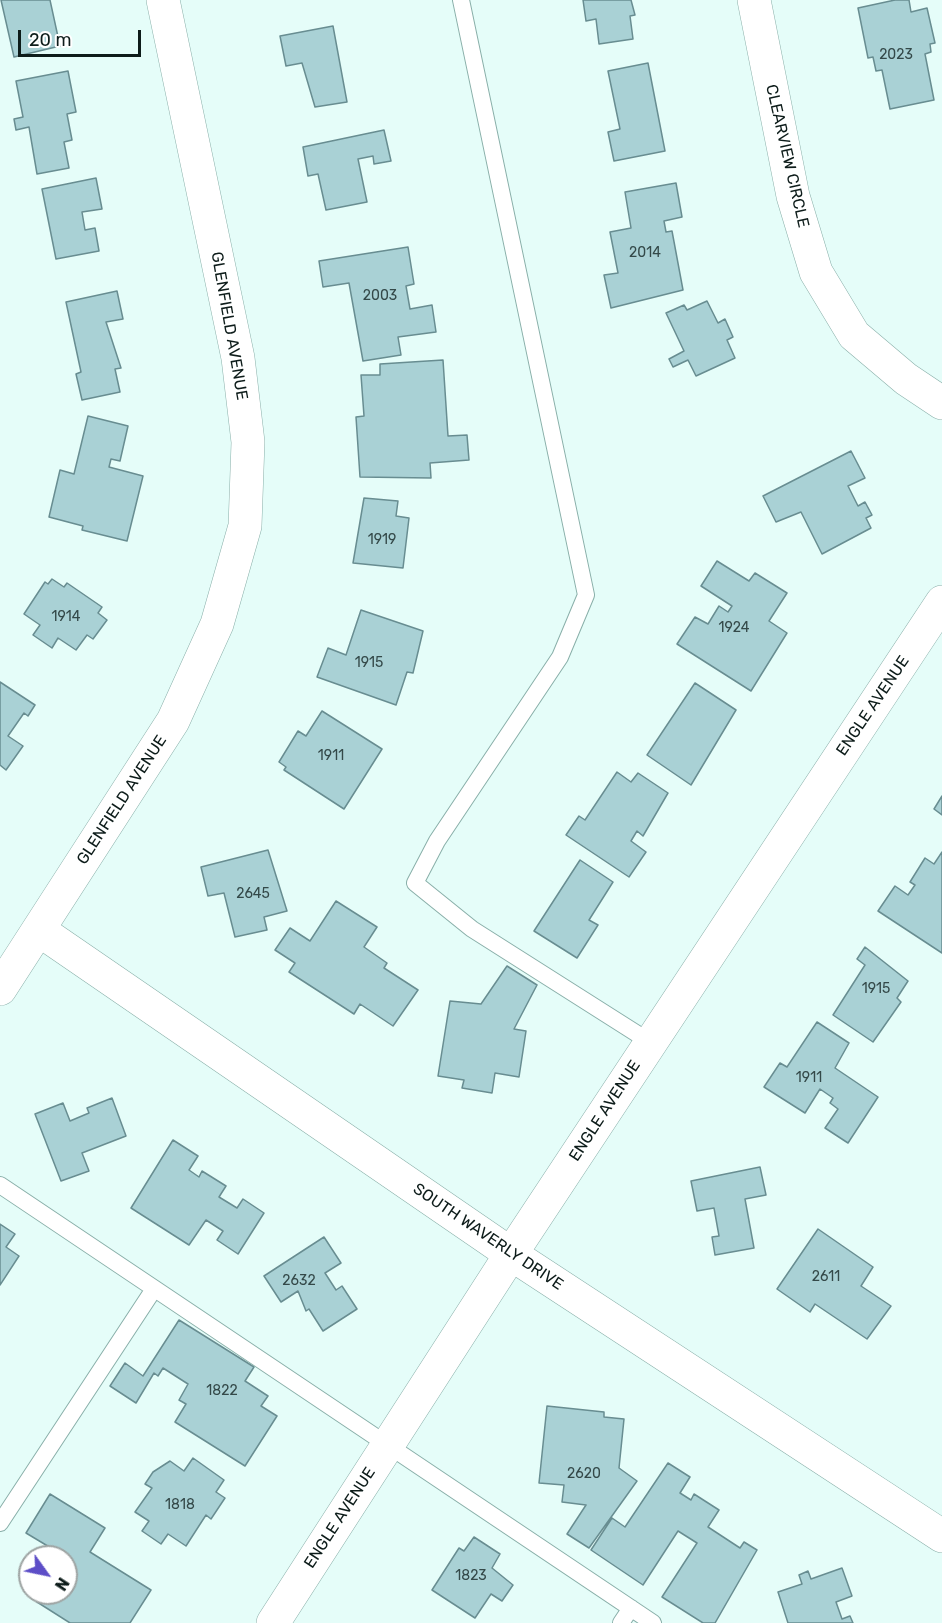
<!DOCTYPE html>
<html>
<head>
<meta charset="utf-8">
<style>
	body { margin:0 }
	#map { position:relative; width:942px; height:1623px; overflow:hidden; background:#e5fdf9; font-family:Rubik,sans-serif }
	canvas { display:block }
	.north { position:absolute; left:18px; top:1545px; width:60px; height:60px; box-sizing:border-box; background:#fff; border:2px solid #9ea4a3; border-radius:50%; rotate:123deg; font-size:16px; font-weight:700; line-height:24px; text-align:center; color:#0d1c1a }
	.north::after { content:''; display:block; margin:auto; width:21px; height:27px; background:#5d4ec7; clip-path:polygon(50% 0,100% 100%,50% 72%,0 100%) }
	.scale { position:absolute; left:18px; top:30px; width:123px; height:27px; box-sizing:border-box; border:3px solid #0d1c1a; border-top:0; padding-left:8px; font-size:18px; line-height:21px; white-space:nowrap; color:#0d1c1a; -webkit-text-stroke:4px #fff; paint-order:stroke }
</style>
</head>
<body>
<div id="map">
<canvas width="942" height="1623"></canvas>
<div class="north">N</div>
<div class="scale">20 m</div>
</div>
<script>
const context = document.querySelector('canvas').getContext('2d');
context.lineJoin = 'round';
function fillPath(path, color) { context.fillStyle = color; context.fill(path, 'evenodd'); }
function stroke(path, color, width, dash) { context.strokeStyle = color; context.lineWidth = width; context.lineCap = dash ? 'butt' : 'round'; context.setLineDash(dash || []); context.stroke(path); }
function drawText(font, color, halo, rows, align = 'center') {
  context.font = font + ' Rubik,sans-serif'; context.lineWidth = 5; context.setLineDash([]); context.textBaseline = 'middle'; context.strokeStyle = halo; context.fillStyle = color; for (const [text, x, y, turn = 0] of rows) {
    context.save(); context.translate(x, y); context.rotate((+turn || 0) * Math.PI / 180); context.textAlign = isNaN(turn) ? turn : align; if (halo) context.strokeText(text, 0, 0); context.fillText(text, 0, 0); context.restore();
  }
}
const building = new Path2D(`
	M 1,0 L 50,0 L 60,46 L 14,57 Z
	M 583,0 L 631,0 L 635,15 L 630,16 L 633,39 L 599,44 L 596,19 L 586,21 Z
	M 895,0 L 909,0 L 911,12 L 927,8 L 935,43 L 930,44 L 931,52 L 925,54 L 934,100 L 890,109 L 882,70 L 876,71 L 873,57 L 868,58 L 858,8 Z
	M 333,26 L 347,102 L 315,107 L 302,63 L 286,66 L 280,36 Z
	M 648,63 L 665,151 L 614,161 L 608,132 L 620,129 L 608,71 Z
	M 68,71 L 76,112 L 67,114 L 72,140 L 64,142 L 69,168 L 37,174 L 29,127 L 16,130 L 14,119 L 23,117 L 16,81 Z
	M 384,130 L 391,161 L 374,164 L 373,156 L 358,159 L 367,202 L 326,210 L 318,174 L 308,176 L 303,147 Z
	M 96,178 L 102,209 L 82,212 L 85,230 L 95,228 L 99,251 L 56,259 L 42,189 Z
	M 676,183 L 682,217 L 664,221 L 666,232 L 672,231 L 683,290 L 611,308 L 604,275 L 618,273 L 610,232 L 631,228 L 625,192 Z
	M 408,247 L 414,284 L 406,286 L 410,309 L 432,305 L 436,332 L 398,337 L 401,355 L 363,361 L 349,283 L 323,287 L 319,261 Z
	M 117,291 L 123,319 L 106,322 L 121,368 L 115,369 L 120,392 L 82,400 L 76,374 L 81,372 L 66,302 Z
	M 707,301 L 718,323 L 725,319 L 733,337 L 727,340 L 735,358 L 696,376 L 688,360 L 673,367 L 669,359 L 684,351 L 666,313 L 684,305 L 687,310 Z
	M 443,360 L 448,436 L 467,435 L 469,460 L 430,463 L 431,478 L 360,477 L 356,417 L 364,416 L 361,375 L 380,375 L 380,364 Z
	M 88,416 L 128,426 L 120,461 L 111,459 L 109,467 L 143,476 L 127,541 L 82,530 L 83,526 L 49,517 L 60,470 L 74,474 Z
	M 851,451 L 865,478 L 848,486 L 858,506 L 865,502 L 872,515 L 866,518 L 871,528 L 822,554 L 801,512 L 776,522 L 763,496 Z
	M 364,498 L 398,501 L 396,516 L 409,518 L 403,568 L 353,563 Z
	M 717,561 L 749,581 L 755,573 L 787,593 L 769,621 L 787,633 L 751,691 L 677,644 L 695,617 L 708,624 L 719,606 L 728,612 L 732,606 L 701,586 Z
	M 52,579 L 64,587 L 67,583 L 102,607 L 98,613 L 107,620 L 93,639 L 87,635 L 76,650 L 58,638 L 52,648 L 33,635 L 40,625 L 24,614 L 45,582 L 48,584 Z
	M 361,610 L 423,631 L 413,673 L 407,672 L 396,705 L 317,677 L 328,648 L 346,655 Z
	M 0,682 L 35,705 L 28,716 L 24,713 L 8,736 L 23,746 L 6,770 L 0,765 Z
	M 695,683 L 736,710 L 691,785 L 647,755 Z
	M 322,711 L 382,749 L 344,809 L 284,770 L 286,767 L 279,762 L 298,731 L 306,736 Z
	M 617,772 L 631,782 L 638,773 L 668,793 L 643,836 L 637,831 L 631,841 L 646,852 L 629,877 L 566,835 L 579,816 L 585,820 Z
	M 942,796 L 942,815 L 934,809 Z
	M 268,850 L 287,911 L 264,917 L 267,930 L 235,937 L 224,893 L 208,896 L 201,867 Z
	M 942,852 L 942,953 L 878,911 L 895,886 L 908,895 L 915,885 L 910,882 L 925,858 L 934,864 Z
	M 580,860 L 613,882 L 589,920 L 598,925 L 577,958 L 534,931 Z
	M 336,901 L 377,927 L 364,947 L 387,963 L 384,968 L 418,990 L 393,1026 L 360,1004 L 354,1014 L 289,972 L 295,963 L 275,950 L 290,928 L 310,941 Z
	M 865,947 L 908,981 L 897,998 L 901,1002 L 873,1042 L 833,1015 L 865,965 L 857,959 Z
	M 507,966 L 537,985 L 514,1029 L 526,1031 L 519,1077 L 495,1073 L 492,1093 L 462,1088 L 464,1080 L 438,1076 L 450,1001 L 481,1004 Z
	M 817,1022 L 849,1043 L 835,1068 L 878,1097 L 848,1143 L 825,1128 L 838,1109 L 830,1103 L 833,1098 L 820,1089 L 805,1113 L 764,1087 L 780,1063 L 787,1067 Z
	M 112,1098 L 126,1136 L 82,1153 L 89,1171 L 61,1181 L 35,1114 L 63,1103 L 70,1121 L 89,1113 L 87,1108 Z
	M 173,1140 L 198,1156 L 189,1170 L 199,1177 L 202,1171 L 226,1186 L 219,1197 L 237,1208 L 243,1199 L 264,1213 L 238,1254 L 217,1240 L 223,1231 L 206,1220 L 189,1245 L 131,1208 Z
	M 760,1167 L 766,1195 L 745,1199 L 754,1248 L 715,1255 L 712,1237 L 719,1236 L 714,1208 L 697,1211 L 691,1181 Z
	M 0,1224 L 15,1234 L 6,1247 L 19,1256 L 0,1285 Z
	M 818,1229 L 873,1267 L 861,1286 L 891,1306 L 867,1339 L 815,1304 L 810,1312 L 777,1289 Z
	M 324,1237 L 341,1263 L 325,1273 L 336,1290 L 342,1286 L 357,1309 L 323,1331 L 309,1309 L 306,1311 L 298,1291 L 281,1302 L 264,1276 Z
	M 179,1320 L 254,1367 L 245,1381 L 268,1396 L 261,1406 L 277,1416 L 245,1466 L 175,1422 L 186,1404 L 179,1400 L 188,1384 L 163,1368 L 158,1376 L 154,1373 L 136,1403 L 110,1386 L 125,1363 L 143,1376 Z
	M 547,1406 L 604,1412 L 604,1417 L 624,1419 L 619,1468 L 637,1481 L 589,1548 L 567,1534 L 586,1505 L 562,1502 L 564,1485 L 539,1483 Z
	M 193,1458 L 224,1480 L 216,1492 L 225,1498 L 211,1519 L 206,1515 L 186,1546 L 168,1534 L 161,1544 L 142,1531 L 149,1521 L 135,1512 L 152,1488 L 145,1484 L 153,1472 L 170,1461 L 184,1471 Z
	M 668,1463 L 690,1477 L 680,1493 L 691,1500 L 694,1494 L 719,1510 L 708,1527 L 740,1548 L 744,1542 L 757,1550 L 715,1623 L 703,1623 L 662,1597 L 697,1543 L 678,1531 L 643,1585 L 591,1550 L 612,1518 L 625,1527 Z
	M 50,1494 L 105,1528 L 90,1552 L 151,1590 L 130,1623 L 70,1623 L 37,1602 L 43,1593 L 66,1593 L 66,1557 L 26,1533 Z
	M 474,1537 L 500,1554 L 492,1568 L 513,1585 L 502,1601 L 491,1594 L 475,1618 L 432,1590 L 459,1548 L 464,1551 Z
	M 842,1568 L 852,1596 L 836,1602 L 842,1619 L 850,1616 L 853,1623 L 788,1623 L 778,1592 L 802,1584 L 799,1575 L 808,1571 L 811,1579 Z`);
const lane = new Path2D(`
	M 461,0 L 586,595 L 560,657 L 437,841 L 415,883 L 472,929 L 650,1042
	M 0,1185 L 653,1623
	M 0,1523 L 154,1289
	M 621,1623 L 631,1608`);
const street = new Path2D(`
	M 754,0 L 793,196 L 816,272 L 854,335 L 906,379 L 942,403
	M 39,930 L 511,1254 L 942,1536
	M 0,989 L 173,721 L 217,624 L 245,526 L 248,442 L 238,358 L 163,0
	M 273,1623 L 511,1254 L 942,602`);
const numberNames = [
	["2023",896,55],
	["2014",645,253],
	["2003",380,296],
	["1919",382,540],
	["1914",66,617],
	["1924",734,628],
	["1915",369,663],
	["1911",331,756],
	["2645",253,894],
	["1915",876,989],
	["1911",809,1078],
	["2611",826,1277],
	["2632",299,1281],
	["1822",222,1391],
	["2620",584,1474],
	["1818",180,1505],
	["1823",471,1576]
];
const streetNames = [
	["CLEARVIEW CIRCLE",787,156,77],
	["GLENFIELD AVENUE",229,326,80],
	["ENGLE AVENUE",873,706,-56],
	["GLENFIELD AVENUE",122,800,-57],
	["ENGLE AVENUE",605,1111,-57],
	["SOUTH WAVERLY DRIVE",488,1237,34],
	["ENGLE AVENUE",340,1518,-57]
];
fillPath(building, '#a9d1d5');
stroke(building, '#688d91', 1.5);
stroke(lane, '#89afa9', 18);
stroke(street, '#89afa9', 34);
stroke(lane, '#fff', 16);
stroke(street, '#fff', 33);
drawText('14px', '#344949', null, numberNames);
drawText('16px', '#0d1c1a', '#fff', streetNames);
</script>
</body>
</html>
